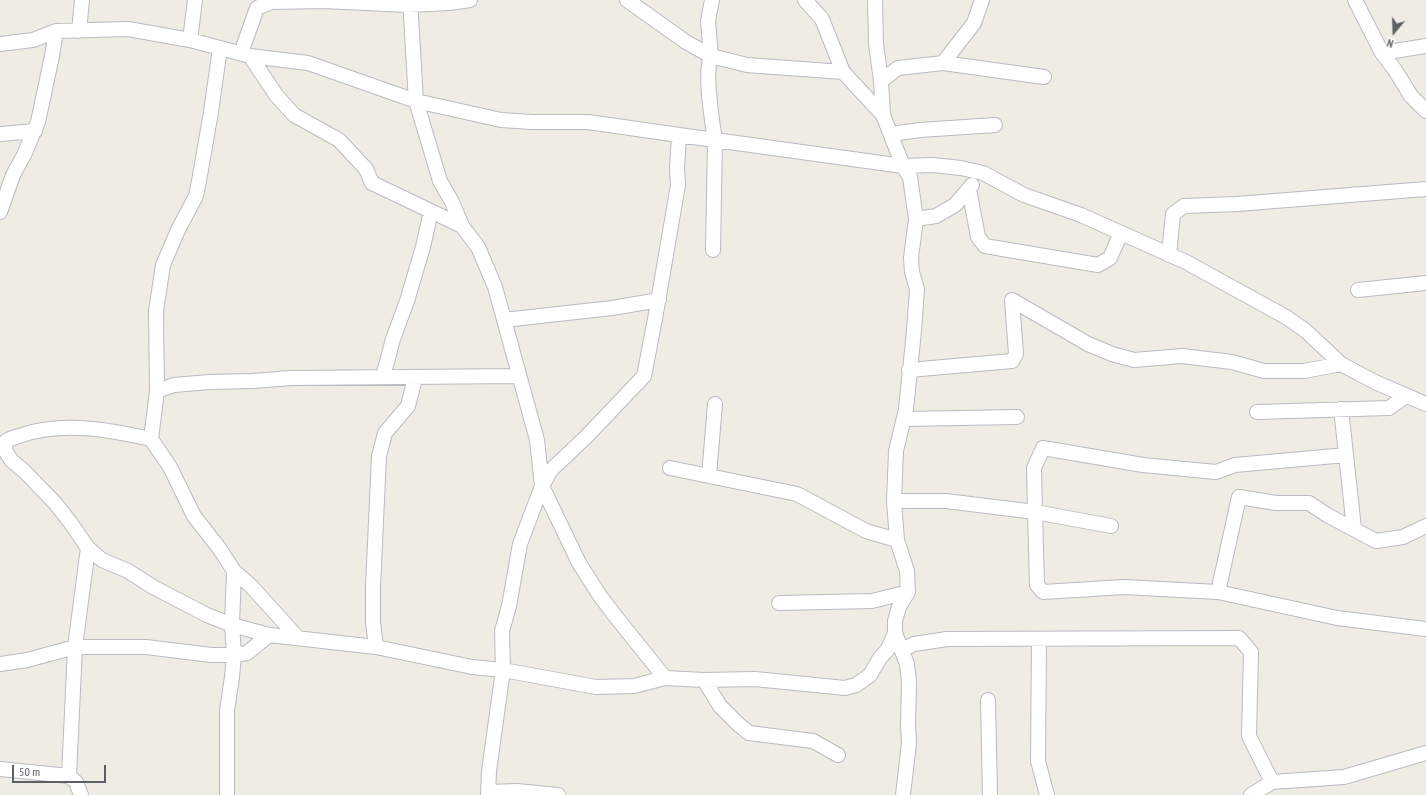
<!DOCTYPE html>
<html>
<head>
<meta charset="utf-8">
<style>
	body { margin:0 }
	#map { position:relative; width:1426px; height:795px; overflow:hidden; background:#efece3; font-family:"PT Sans Narrow",sans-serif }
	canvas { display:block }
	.north { position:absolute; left:1374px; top:12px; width:40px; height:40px; -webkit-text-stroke:3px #fff; paint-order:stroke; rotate:199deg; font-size:11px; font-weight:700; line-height:16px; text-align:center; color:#5b6065 }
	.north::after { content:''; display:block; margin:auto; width:14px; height:18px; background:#5b6065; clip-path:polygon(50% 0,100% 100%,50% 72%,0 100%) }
	.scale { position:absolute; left:12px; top:765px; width:94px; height:18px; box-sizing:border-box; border:2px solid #5b6065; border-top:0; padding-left:5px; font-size:12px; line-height:14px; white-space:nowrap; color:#5b6065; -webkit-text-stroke:3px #fff; paint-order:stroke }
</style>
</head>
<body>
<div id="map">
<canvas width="1426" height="795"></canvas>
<div class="north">N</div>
<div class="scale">50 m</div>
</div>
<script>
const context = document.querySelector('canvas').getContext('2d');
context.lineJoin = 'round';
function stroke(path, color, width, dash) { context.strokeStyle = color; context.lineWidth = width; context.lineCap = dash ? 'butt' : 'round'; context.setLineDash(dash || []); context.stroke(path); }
const minor = new Path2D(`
	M 410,0 L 416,101 L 440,181 L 452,202 L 462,226 L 478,247 L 495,287 L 537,440 L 542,486 L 579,563 L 600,596 L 616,617 L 665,678
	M 627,0 L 686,42 L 711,56 L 747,65 L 843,72
	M 805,0 L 822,19 L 843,72 L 883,115
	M 875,0 L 876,44 L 881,81 L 883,115 L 903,166 L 910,177 L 916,219 L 911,258 L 912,272 L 917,289 L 914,331 L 906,409 L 896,451 L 894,501 L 897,540 L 907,571 L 908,592 L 899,607 L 895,621 L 895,633 L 907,664 L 909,682 L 908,724 L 909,743 L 903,795
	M 1355,0 L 1382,53 L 1395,70 L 1411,96 L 1426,111
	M 79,31 L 82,0
	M 190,40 L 195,0
	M 0,44 L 33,40 L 56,31 L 128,29 L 190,40 L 250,56 L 276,95 L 294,115 L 339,140 L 366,169 L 372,183 L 462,226
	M 241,53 L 257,8 L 271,2 L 323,1 L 409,5 L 449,3 L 470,0
	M 1382,53 L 1426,46
	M 250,56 L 308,63 L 416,101 L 501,120 L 532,122 L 588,122 L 679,135
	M 943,63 L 1044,77
	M 881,81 L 898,68 L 943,63 L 974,23 L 982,0
	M 0,134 L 35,131
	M 891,134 L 920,130 L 995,125
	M 969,189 L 978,237 L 985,246 L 1098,265 L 1110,258 L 1121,233
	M 0,212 L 13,175 L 24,155 L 38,122 L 52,56 L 56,31
	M 916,219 L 936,216 L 955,205 L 972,185
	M 713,250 L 715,140 L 903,166 L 933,165 L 961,168 L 983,173 L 1024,195 L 1081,215 L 1186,262 L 1286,317 L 1306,331 L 1341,364 L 1375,382 L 1426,404
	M 1169,255 L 1173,214 L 1184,206 L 1237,204 L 1426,189
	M 1358,290 L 1426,283
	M 504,320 L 612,308 L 659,300
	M 909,370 L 1012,361 L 1016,354 L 1012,300 L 1088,344 L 1112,354 L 1134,360 L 1182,356 L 1232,362 L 1264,371 L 1304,371 L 1341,364
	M 519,376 L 291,378 L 253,381 L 209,382 L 174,385 L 157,391 L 151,439 C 110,430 63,421 22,435 C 16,437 10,438 5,442 L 5,450 L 11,460 L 25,472 L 55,503 L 70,522 L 88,548 L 102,560 L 128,571 L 153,587 L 207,615 L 232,625 L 269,635 L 376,647 L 472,667 L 503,670 L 596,687 L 634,686 L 665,678 L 704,680 L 755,679 L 845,688 L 856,685 L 870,675 L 880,658 L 888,649 L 895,633
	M 383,377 L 393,339 L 407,301 L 423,247 L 431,211
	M 157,391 L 156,311 L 163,265 L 178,230 L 196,196 L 199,181 L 211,112 L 220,48
	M 1341,409 L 1354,528
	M 1257,412 L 1389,408 L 1406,396
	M 904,419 L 1017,417
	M 151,439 L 170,467 L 194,516 L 219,548 L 234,571 L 251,586 L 298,638
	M 670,468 L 797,494 L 866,531 L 897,540
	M 709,476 L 715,404
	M 894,501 L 946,501 L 1035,512 L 1034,468 L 1043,448 L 1143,465 L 1216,472 L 1235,465 L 1346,455
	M 1111,526 L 1035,512 L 1037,585 L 1043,592 L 1124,587 L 1218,592 L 1337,618 L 1426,629
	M 1218,592 L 1239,497 L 1276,503 L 1309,503 L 1327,515 L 1376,541 L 1403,537 L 1426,526
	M 779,603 L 872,601 L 908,592
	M 1039,639 L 1038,761 L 1047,795
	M 376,647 L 373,622 L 373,587 L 379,456 L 385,433 L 408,406 L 415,378
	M 902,650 L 914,644 L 947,639 L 1239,638 L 1251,652 L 1249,736 L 1272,782
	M 0,664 L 27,660 L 75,647 L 146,647 L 211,655 L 234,655 L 232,625 L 234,571
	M 704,680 L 720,706 L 738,724 L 749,733 L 813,741 L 838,755
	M 988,700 L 990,795
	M 0,769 L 69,776 L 76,782 L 81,795
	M 69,776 L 75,647 L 88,548
	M 488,792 L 517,791 L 558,795
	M 227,795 L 227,711 L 232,677 L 234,655 L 247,653 L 269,635
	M 488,795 L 489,771 L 503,670 L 502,631 L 509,606 L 520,544 L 542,486 L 551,470 L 586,437 L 644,376 L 655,319 L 678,185 L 677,169 L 679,135 L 715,140 C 712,120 704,74 711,56 L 708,21 L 712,0
	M 1251,795 L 1272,782 L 1344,777 L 1426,753`);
stroke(minor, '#b8bbc0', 16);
stroke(minor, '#fff', 14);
</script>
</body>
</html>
